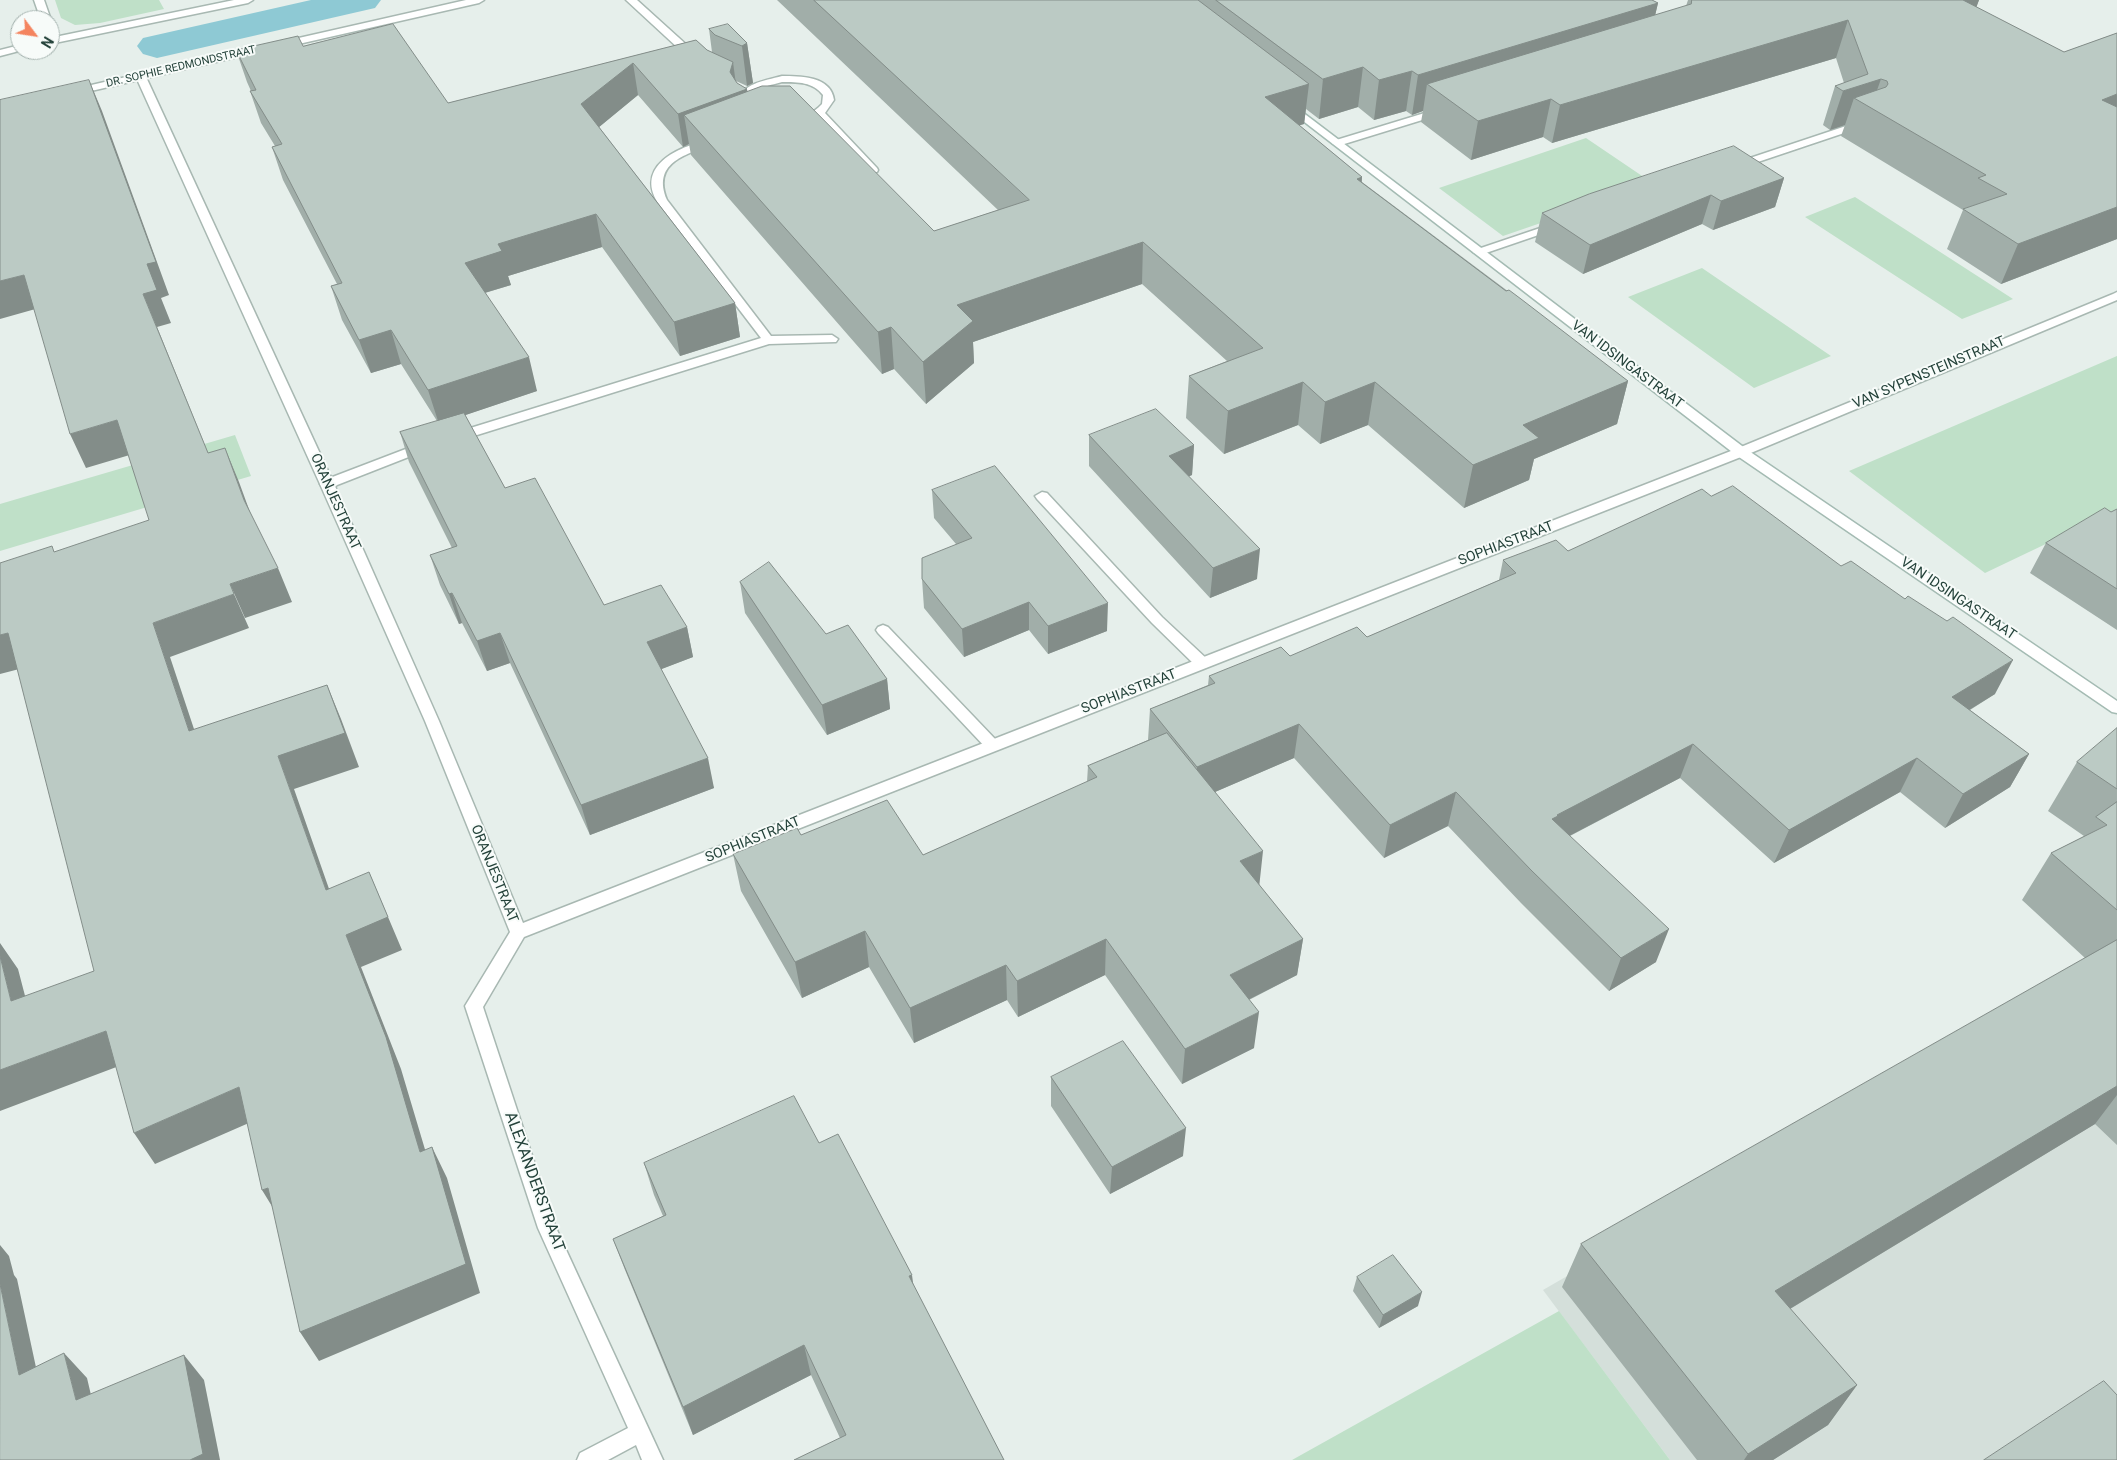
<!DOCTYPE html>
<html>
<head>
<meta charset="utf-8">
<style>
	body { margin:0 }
	#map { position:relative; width:2117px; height:1460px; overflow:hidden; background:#e6efeb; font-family:Roboto,sans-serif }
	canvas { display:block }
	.north { position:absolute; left:10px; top:10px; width:50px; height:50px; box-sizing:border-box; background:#f7fbf9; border:1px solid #a3b1ad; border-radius:50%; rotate:121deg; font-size:14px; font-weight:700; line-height:20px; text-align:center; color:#24423a }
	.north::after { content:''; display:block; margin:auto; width:18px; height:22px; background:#f4845f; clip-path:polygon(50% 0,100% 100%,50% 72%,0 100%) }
</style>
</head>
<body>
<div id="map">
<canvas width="2117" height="1460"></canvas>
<div class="north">N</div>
</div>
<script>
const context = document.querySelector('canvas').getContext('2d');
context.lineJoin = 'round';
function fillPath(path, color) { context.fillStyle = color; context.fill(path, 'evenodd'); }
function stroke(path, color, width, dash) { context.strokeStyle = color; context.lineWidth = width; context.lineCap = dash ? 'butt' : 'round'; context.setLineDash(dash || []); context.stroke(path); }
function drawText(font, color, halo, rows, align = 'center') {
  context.font = font + ' Roboto,sans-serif'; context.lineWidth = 4; context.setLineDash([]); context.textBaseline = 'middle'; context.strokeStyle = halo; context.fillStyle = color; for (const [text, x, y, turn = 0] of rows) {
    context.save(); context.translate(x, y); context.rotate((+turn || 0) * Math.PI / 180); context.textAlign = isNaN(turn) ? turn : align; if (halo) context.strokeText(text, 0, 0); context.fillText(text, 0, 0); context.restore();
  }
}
const built = new Path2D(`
	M 2091,973 L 2117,996 L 2117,1460 L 1670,1460 L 1543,1290 Z`);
const green = new Path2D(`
	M 55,0 L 159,0 L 164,9 L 100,23 L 75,25 L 61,18 Z
	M 1586,138 L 1654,184 L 1503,236 L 1439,188 Z
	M 1855,197 L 2013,299 L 1962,319 L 1805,217 Z
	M 1702,268 L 1831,356 L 1754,388 L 1628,297 Z
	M 2117,356 L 2117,510 L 1985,573 L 1849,471 Z
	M 235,435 L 251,476 L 0,551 L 0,504 Z
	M 1559,1311 L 1670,1460 L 1292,1460 Z`);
const canal = new Path2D(`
	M 311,0 L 381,0 L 375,8 L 157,58 L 143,54 L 137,46 L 143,38 Z`);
const service = new Path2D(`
	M 626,0 L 637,0 L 699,56 L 699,60 L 691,60 Z
	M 782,76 C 800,76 831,76 834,100 L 825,113 L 877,168 L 878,170 L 877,172 L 869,172 L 817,117 C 791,130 752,131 736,103 C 743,83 763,81 782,76 ZM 782,82 C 798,82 813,82 823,95 L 822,104 C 805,124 761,127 747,103 C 752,88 768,86 782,82 Z
	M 1441,108 L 1445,109 L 1446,111 L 1445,113 L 1341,145 L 1337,146 L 1332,143 L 1333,141 Z
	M 1861,121 L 1865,122 L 1866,124 L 1865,126 L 1740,168 L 1736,169 L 1731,166 L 1732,164 Z
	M 708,140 L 713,143 L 712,145 C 683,155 652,164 667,200 L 771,336 L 832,335 L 838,339 L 836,342 L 769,344 L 461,440 L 451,440 L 450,437 L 451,434 L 761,338 L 658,203 C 635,166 678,147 708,140 Z
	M 1555,223 L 1559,224 L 1561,226 L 1559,228 L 1483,254 L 1479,255 L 1473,252 L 1475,250 Z
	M 424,442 L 430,446 L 429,449 L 332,487 L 322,487 L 320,484 L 322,481 Z
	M 1042,492 L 1047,493 L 1162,617 L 1207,659 L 1209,663 L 1207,667 L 1202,668 L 1197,667 L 1152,623 L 1037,499 L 1035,496 Z
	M 883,625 L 888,627 L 997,741 L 1000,745 L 997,749 L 992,751 L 987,749 L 878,633 L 876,630 L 878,627 Z`);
const minor = new Path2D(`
	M 34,0 L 44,0 L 51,20 L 50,21 L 41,20 Z
	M 50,28 L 55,31 L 58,41 L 56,43 L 50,43 Z
	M 141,74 L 146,77 L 334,484 L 439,721 L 523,923 L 1736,449 L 2113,294 L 2117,292 L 2117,300 L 1746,455 L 524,937 L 483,1007 L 556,1228 L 663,1460 L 642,1460 L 636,1445 L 608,1460 L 577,1460 L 580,1453 L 628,1428 L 538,1228 L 465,1006 L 510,932 L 425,721 L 320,484 L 136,77 Z`);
const tertiary = new Path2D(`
	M 234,0 L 253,0 L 248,3 L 50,44 L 50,38 Z
	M 466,0 L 484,0 L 479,3 L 281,48 L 276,45 L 281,42 Z
	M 20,45 L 20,50 L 23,50 L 0,56 L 0,50 Z
	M 256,47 L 261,50 L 259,52 L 74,95 L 69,92 L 74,89 Z`);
const secondary = new Path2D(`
	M 1289,102 L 1746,449 L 2117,701 L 2117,713 L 2112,712 L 1736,455 L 1285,107 L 1284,105 L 1285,103 Z`);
const wall = new Path2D(`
	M 777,0 L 1652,0 L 1658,3 L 1655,15 L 1686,6 L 1688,0 L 1979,0 L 1976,7 L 2064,52 L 2117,33 L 2117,239 L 2001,284 L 1947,249 L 1963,210 L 1841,136 L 1845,125 L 1830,130 L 1823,125 L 1835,86 L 1844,83 L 1836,58 L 1552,143 L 1543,137 L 1471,160 L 1421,122 L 1423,111 L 1412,115 L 1406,111 L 1374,120 L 1358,107 L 1319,119 L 1306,109 L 1304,124 L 1299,125 L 1362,177 L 1362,182 L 1628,381 L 1617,424 L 1534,459 L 1529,480 L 1464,508 L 1368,425 L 1320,444 L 1298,425 L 1224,454 L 1186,418 L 1189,376 L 1227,361 L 1142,284 L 973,342 L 974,363 L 926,404 L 894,369 L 882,374 L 691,155 L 689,144 L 683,147 L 638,95 L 599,127 L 735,303 L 740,337 L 680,356 L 602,247 L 508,276 L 511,285 L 485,293 L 537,391 L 465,415 L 505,488 L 604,605 L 687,627 L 693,657 L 661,669 L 714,788 L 590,835 L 510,663 L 487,671 L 462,623 L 459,624 L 440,585 L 430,555 L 452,548 L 409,462 L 400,432 L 437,421 L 401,364 L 371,373 L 342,320 L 331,286 L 337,284 L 283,180 L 272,147 L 275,146 L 261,123 L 250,91 L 251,91 L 247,82 L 236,50 L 303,46 L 448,103 L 696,40 L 707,50 L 712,52 L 709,29 L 747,43 L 753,83 L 747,86 L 736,81 L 737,83 L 934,231 L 998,210 Z
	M 1784,178 L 1775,207 L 1713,230 L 1702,224 L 1583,274 L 1535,242 L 1542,213 Z
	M 1089,435 L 1194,445 L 1192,475 L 1189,476 L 1257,579 L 1210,598 L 1089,466 Z
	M 932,490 L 1107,631 L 1048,654 L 1029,630 L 964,657 L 924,608 L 922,579 L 956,544 L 934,518 Z
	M 1711,496 L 1995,694 L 1970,710 L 2029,754 L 2010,787 L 1945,828 L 1900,792 L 1774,863 L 1680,778 L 1570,836 L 1656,962 L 1609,991 L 1521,903 L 1448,826 L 1384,858 L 1294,758 L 1215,792 L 1259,885 L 1303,939 L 1297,975 L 1249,1000 L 1254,1048 L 1182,1084 L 1105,975 L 1018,1017 L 1007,1000 L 914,1043 L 869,967 L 802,998 L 741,891 L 733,854 L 801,835 L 923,855 L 1087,782 L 1088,766 L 1148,740 L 1150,709 L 1208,685 L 1209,676 L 1367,637 L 1499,580 L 1503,560 L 1568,551 Z
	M 2117,509 L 2117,630 L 2030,573 L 2046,543 L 2111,512 Z
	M 740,582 L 826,634 L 887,679 L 890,709 L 827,735 L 745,613 Z
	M 2117,728 L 2117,1145 L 2095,1124 L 1790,1309 L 1857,1385 L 1828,1425 L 1773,1460 L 1697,1460 L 1562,1287 L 1581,1244 L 2085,958 L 2022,900 L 2051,853 L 2084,836 L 2048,811 L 2077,762 Z
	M 1051,1077 L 1183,1156 L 1110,1194 L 1051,1106 Z
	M 819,1143 L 913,1285 L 1004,1460 L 840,1438 L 811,1375 L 693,1435 L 625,1270 L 613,1239 L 663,1216 L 654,1195 L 644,1163 Z
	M 1357,1277 L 1418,1306 L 1379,1328 L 1353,1291 Z`);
const shadedWall = new Path2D(`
	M 1942,0 L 1979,0 L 1974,14 Z
	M 1658,3 L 1649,42 L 1427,84 L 1423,111 L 1412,115 L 1418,75 Z
	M 1848,20 L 1836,58 L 1552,143 L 1560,105 Z
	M 747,43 L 753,83 L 747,86 L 742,46 Z
	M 733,62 L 737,92 L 747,89 L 751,121 L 684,115 L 689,144 L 683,147 L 678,114 L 730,72 Z
	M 633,63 L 638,95 L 587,137 L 581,104 Z
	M 1363,67 L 1358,107 L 1319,119 L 1323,79 Z
	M 1412,71 L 1406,111 L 1374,120 L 1379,80 Z
	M 1881,79 L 1871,107 L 1854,98 L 1845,125 L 1830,130 L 1843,91 Z
	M 89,80 L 102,111 L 169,295 L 161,298 L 171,323 L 157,327 L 222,487 L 143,294 L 147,264 Z
	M 1309,84 L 1304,124 L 1261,137 L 1265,97 Z
	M 2117,94 L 2117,126 L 2102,100 Z
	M 1551,99 L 1543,137 L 1471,160 L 1478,121 Z
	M 1362,177 L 1357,218 L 1357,179 Z
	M 1784,178 L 1775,207 L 1713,230 L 1721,201 Z
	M 1711,195 L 1702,224 L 1583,274 L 1590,245 Z
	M 2117,207 L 2117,239 L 2001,284 L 2018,244 Z
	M 596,214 L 602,247 L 508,276 L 511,285 L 474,296 L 465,263 L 498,244 Z
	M 1143,242 L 1142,284 L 973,342 L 974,363 L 926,404 L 923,362 L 957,305 Z
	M 24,275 L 39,308 L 0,319 L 0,281 Z
	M 735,303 L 740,337 L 680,356 L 674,322 Z
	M 891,327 L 894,369 L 882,374 L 878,332 Z
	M 391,330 L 401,364 L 371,373 L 359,340 Z
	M 529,357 L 537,391 L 439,424 L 428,390 Z
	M 1628,381 L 1617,424 L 1534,459 L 1529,480 L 1464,508 L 1473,465 L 1523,425 Z
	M 1303,382 L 1298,425 L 1224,454 L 1228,411 Z
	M 1375,382 L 1368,425 L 1320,444 L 1325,402 Z
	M 117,420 L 133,454 L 86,468 L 70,434 Z
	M 1194,445 L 1192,475 L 1167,486 L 1169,456 Z
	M 225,448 L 239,482 L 258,534 L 244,500 Z
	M 1260,549 L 1257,579 L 1210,598 L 1213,568 Z
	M 278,568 L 292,602 L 245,618 L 230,584 Z
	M 452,593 L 462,623 L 459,624 L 449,594 Z
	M 234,594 L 249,628 L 170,657 L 206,765 L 189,731 L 153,623 Z
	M 1029,602 L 1029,630 L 964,657 L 962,629 Z
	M 1108,603 L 1107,631 L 1048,654 L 1048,626 Z
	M 687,627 L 693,657 L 654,672 L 647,642 Z
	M 8,633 L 27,667 L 0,674 L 0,635 Z
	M 500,633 L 510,663 L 487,671 L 477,641 Z
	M 2013,660 L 1995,694 L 1935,731 L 1952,697 Z
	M 887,679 L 890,709 L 827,735 L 822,705 Z
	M 327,685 L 341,719 L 359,767 L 294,789 L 341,923 L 326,890 L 278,756 Z
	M 1299,724 L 1294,758 L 1194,801 L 1197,767 Z
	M 1693,744 L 1680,778 L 1548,847 L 1552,819 L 1557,815 Z
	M 2029,754 L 2010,787 L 1945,828 L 1963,794 Z
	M 708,758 L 714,788 L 590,835 L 581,805 Z
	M 1917,758 L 1900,792 L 1774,863 L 1789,830 Z
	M 1456,792 L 1448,826 L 1384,858 L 1390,825 Z
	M 1263,851 L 1259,888 L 1240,861 Z
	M 369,872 L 402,950 L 361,967 L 401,1069 L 435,1183 L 420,1152 L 346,935 Z
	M 1669,929 L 1656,962 L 1609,991 L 1621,958 Z
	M 865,931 L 869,967 L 802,998 L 795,962 Z
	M 1106,939 L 1105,975 L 1018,1017 L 1017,981 Z
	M 1303,939 L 1297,975 L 1226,1011 L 1230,975 Z
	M 0,943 L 18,969 L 35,1034 L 11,1001 L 0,956 Z
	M 1006,965 L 1007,1000 L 914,1043 L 910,1008 Z
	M 1259,1012 L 1254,1048 L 1182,1084 L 1185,1049 Z
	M 106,1031 L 127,1063 L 0,1111 L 0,1070 Z
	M 2117,1086 L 2117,1095 L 2095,1124 L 1750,1333 L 1775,1291 Z
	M 239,1087 L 258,1119 L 155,1164 L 134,1133 Z
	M 1186,1128 L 1183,1156 L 1110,1194 L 1112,1167 Z
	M 432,1147 L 447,1178 L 480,1293 L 319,1361 L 300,1332 Z
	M 268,1188 L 281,1221 L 262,1190 Z
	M 0,1245 L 9,1256 L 14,1275 L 17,1279 L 43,1400 L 19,1375 L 0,1284 Z
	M 912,1275 L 916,1305 L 909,1276 Z
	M 1422,1292 L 1418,1306 L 1379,1328 L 1383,1315 Z
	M 804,1345 L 811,1375 L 693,1435 L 683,1407 Z
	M 64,1353 L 87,1378 L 98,1425 L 76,1400 Z
	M 184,1355 L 204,1380 L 220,1460 L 190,1460 Z
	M 1857,1385 L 1828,1425 L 1773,1460 L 1744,1460 L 1748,1454 Z`);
const building = new Path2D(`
	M 814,0 L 1198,0 L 1309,84 L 1265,97 L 1362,177 L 1357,179 L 1506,291 L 1509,290 L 1521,299 L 1628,381 L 1523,425 L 1539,438 L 1473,465 L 1375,382 L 1325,402 L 1303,382 L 1228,411 L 1189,376 L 1263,348 L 1143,242 L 957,305 L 973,321 L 923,362 L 891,327 L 878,332 L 684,115 L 762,86 L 790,86 L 934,231 L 1029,200 Z
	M 1216,0 L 1652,0 L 1658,3 L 1418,75 L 1412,71 L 1379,80 L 1363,67 L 1323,79 Z
	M 1692,0 L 1963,0 L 2064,52 L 2117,33 L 2117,94 L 2102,100 L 2117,107 L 2117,207 L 2018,244 L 1963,209 L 2007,194 L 1978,178 L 1986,175 L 1854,98 L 1886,87 L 1888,84 L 1887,81 L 1881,79 L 1843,91 L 1835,86 L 1868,74 L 1848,20 L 1560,105 L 1551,99 L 1478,121 L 1427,84 L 1691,4 Z
	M 393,24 L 448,103 L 696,40 L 707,50 L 733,62 L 730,72 L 737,83 L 747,89 L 678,114 L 633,63 L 581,104 L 735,303 L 674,322 L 596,214 L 498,244 L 502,251 L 465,263 L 529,357 L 428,390 L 391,330 L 359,340 L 331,286 L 342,283 L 272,147 L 282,144 L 250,91 L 256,90 L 236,50 L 298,36 L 303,46 Z
	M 728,24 L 747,43 L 742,46 L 715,35 L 709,29 Z
	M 89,80 L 156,262 L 147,264 L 157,290 L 143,294 L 208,453 L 225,448 L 244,500 L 278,568 L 230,584 L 234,594 L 153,623 L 189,731 L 327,685 L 345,733 L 278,756 L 326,890 L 369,872 L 388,917 L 346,935 L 386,1037 L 420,1152 L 432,1147 L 466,1264 L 300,1332 L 268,1188 L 262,1190 L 239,1087 L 134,1133 L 106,1031 L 0,1070 L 0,956 L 11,1001 L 94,971 L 8,633 L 0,635 L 0,563 L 52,546 L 54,552 L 149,520 L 117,420 L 70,434 L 24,275 L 0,281 L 0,100 Z
	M 1734,146 L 1784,178 L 1721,201 L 1711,195 L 1590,245 L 1542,213 L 1589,194 Z
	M 1156,409 L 1194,445 L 1169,456 L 1260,549 L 1213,568 L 1089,435 Z
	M 464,413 L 505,488 L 535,478 L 604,605 L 661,585 L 687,627 L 647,642 L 708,758 L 581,805 L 500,633 L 477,641 L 452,593 L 449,594 L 430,555 L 457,546 L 400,432 Z
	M 995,466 L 1108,603 L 1048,626 L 1029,602 L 962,629 L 922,579 L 922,558 L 972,538 L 932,490 Z
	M 1733,486 L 1841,566 L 1851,561 L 1905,599 L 1908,596 L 1947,621 L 1953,617 L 2013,660 L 1952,697 L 2029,754 L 1963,794 L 1917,758 L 1789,830 L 1693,744 L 1557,815 L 1558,816 L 1552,819 L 1669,929 L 1621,958 L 1531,870 L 1456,792 L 1390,825 L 1299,724 L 1197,767 L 1150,709 L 1215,683 L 1209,676 L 1281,647 L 1290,656 L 1357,627 L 1367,637 L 1516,573 L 1503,560 L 1556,540 L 1568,551 L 1702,489 L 1711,496 Z
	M 2105,508 L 2111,512 L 2117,509 L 2117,589 L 2046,543 Z
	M 769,562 L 826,634 L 848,625 L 887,679 L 822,705 L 740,582 Z
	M 2117,728 L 2117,789 L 2077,762 Z
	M 1167,733 L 1263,851 L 1240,861 L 1303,939 L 1230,975 L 1259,1012 L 1185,1049 L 1106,939 L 1017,981 L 1006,965 L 910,1008 L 865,931 L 795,962 L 733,854 L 797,828 L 801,835 L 887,800 L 923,855 L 1097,777 L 1088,766 Z
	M 2117,802 L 2117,910 L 2051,853 L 2107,825 L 2096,817 Z
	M 2117,940 L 2117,1086 L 1775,1291 L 1857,1385 L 1748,1454 L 1581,1244 Z
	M 1123,1041 L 1186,1128 L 1112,1167 L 1051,1077 Z
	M 794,1096 L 819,1143 L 838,1134 L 912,1275 L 909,1276 L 1004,1460 L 794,1460 L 846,1435 L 804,1345 L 683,1407 L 613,1239 L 666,1215 L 644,1163 Z
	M 1393,1255 L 1422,1292 L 1383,1315 L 1357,1277 Z
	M 0,1284 L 19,1375 L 64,1353 L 76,1400 L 184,1355 L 203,1454 L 190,1460 L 0,1460 Z
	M 2104,1381 L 2117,1395 L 2117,1460 L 1984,1460 Z`);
const farStreetnames = [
	["DR. SOPHIE REDMONDSTRAAT",181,67,-13]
];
const streetNames = [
	["VAN IDSINGASTRAAT",1627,365,37],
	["VAN SYPENSTEINSTRAAT",1929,373,-23],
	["ORANJESTRAAT",335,502,66],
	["SOPHIASTRAAT",1506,544,-21],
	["VAN IDSINGASTRAAT",1958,599,34],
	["SOPHIASTRAAT",1129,692,-21],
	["SOPHIASTRAAT",753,840,-22],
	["ORANJESTRAAT",494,874,68]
];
const nearStreetnames = [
	["ALEXANDERSTRAAT",534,1182,70]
];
fillPath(built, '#d4dfda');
fillPath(green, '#bfe0c8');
fillPath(canal, '#8ec9d4');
stroke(service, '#a8b8b2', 3);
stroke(minor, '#a8b8b2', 3);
stroke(tertiary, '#a8b8b2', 3);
stroke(secondary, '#a4bbb3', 3);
fillPath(service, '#fff');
fillPath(minor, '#fff');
fillPath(tertiary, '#fff');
fillPath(secondary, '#fff');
fillPath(wall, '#a1aea9');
fillPath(shadedWall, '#838d89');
fillPath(building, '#bbcac4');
stroke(building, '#838d89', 1);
drawText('11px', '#24423a', '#f7fbf9', farStreetnames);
drawText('14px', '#24423a', '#f7fbf9', streetNames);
drawText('16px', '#24423a', '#f7fbf9', nearStreetnames);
</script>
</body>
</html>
